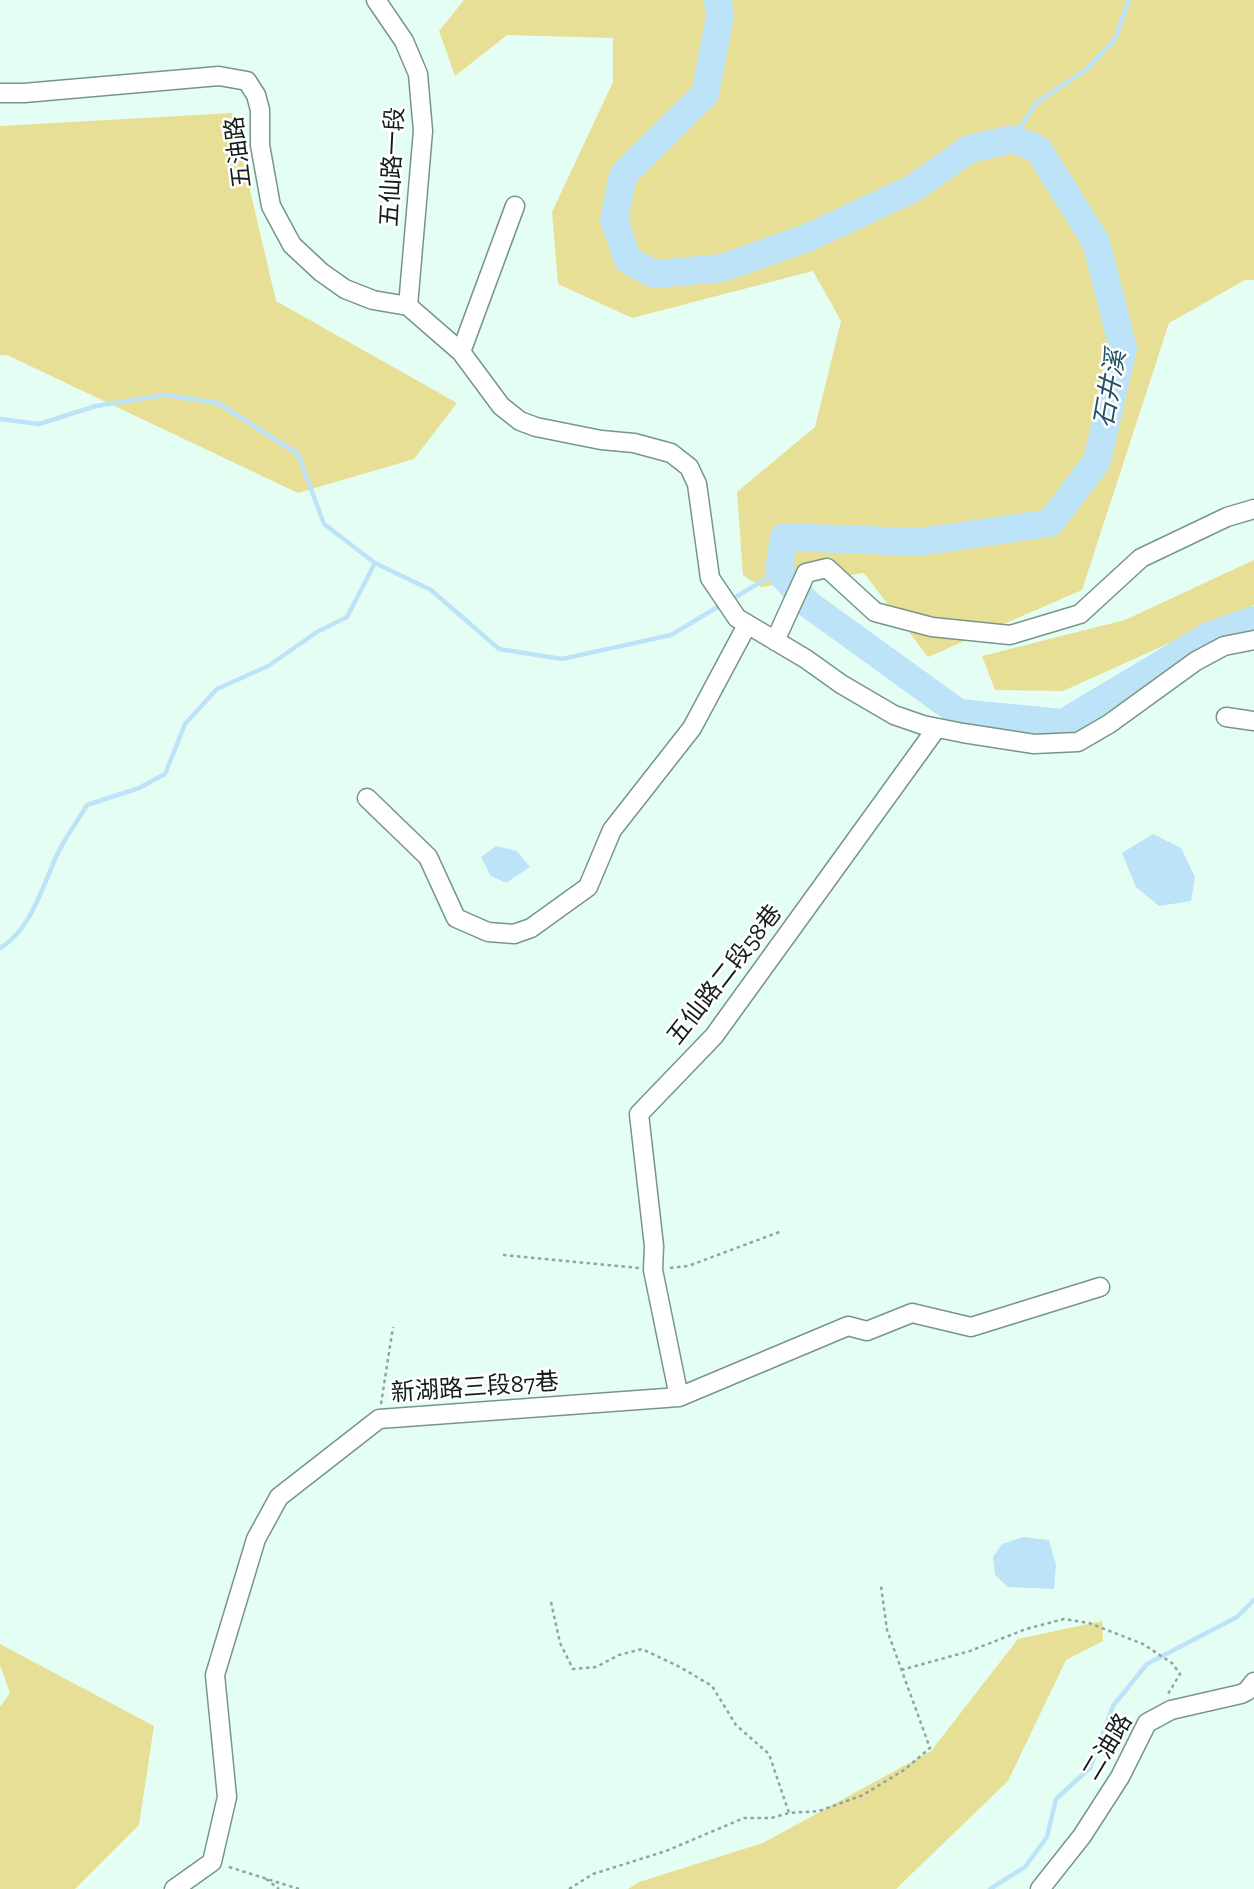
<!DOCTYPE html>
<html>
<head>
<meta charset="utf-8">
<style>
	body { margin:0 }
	canvas { display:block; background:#e5fef3 }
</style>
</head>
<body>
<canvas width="1254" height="1889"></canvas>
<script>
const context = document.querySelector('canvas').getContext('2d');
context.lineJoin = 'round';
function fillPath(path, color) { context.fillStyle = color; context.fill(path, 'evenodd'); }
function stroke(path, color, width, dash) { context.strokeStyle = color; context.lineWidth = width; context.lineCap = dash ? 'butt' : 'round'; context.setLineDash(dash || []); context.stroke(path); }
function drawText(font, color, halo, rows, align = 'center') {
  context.font = font + ' "Zilla Slab","Noto Sans TC",serif'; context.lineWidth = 5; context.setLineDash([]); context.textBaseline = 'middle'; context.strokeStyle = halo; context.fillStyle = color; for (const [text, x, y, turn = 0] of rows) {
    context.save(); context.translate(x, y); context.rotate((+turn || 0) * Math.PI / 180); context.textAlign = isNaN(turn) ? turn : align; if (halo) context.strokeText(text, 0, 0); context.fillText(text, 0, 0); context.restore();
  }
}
const green = new Path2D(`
	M 464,0 L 1254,0 L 1254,280 L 1245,280 L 1169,323 L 1082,590 L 928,657 L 864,573 L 761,587 L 743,575 L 737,492 L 815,427 L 841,321 L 813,271 L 632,318 L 558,284 L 552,212 L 613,82 L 613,38 L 507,35 L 455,76 L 439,31 Z
	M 232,113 L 276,301 L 457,403 L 414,459 L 298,493 L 7,355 L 0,355 L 0,126 Z
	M 1254,560 L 1254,605 L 1063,691 L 995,690 L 982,656 L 1125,620 Z
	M 1102,1621 L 1103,1641 L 1066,1660 L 1008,1781 L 896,1889 L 628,1889 L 639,1882 L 763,1843 L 931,1751 L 1018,1639 Z
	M 0,1644 L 154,1726 L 139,1825 L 75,1889 L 0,1889 L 0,1707 L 10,1693 L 0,1665 Z`);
const water = new Path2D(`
	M 1153,834 L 1181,848 L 1195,877 L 1191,901 L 1159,906 L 1136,887 L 1122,853 Z
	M 496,846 L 517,851 L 530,867 L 506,883 L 491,876 L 481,857 Z
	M 1023,1537 L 1049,1540 L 1056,1565 L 1054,1589 L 1008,1587 L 995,1575 L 993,1557 L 1002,1544 Z`);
const stream = new Path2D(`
	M 1013,139 L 1036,103 L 1087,69 L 1115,39 L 1129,0
	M 0,419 L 39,424 L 96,406 L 165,395 L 218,403 L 298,454 L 324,524 L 375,563 L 431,590 L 499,649 L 562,659 L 671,635 L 721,605
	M 729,601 L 779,571
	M 0,948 C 30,931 43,886 56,857 C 64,839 77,822 87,805 L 139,788 L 165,774 L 185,724 L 217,689 L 268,666 L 317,632 L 347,617 L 375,563
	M 990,1889 L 1025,1867 L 1047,1837 L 1056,1799 L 1090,1768 L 1113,1706 L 1147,1664 L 1237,1617 L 1254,1600`);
const river = new Path2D(`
	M 718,0 L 720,17 L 705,94 L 623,175 L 614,220 L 628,260 L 654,274 L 722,268 L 807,238 L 912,189 L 969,149 L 1013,139 L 1038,149 L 1096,242 L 1123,348 L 1097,461 L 1050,523 L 918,542 L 784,537 L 779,571 L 808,604 L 959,713 L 1063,723 L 1209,636 L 1254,620`);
const path = new Path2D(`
	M 503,1255 L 639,1268
	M 670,1268 L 688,1266 L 782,1231
	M 381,1404 L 393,1327
	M 551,1602 L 560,1643 L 573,1669 L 596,1667 L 619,1655 L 642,1649 L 680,1667 L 712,1686 L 736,1725 L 769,1754 L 789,1813
	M 901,1670 L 970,1651 L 1026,1629 L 1064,1619 L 1089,1623 L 1143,1644 L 1172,1663 L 1180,1674 L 1168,1694
	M 229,1867 L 299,1889
	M 266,1879 L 279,1889
	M 569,1889 L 593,1874 L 666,1851 L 744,1818 L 771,1818 L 789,1813 L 819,1811 L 863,1795 L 904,1770 L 930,1748 L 887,1630 L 881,1586`);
const minor = new Path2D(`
	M 376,0 L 404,41 L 418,74 L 423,131 L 408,306
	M 0,93 L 24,93 L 219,76 L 247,81 L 256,95 L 260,110 L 260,145 L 271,206 L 292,245 L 321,272 L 345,289 L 373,300 L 408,306 L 461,352 L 501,406 L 520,421 L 536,427 L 601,440 L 634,443 L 671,453 L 689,467 L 697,484 L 710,578 L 737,618 L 806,659 L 841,684 L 894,715 L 923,725 L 963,733 L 1034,744 L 1078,742 L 1109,724 L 1196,661 L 1224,646 L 1254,640
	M 461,352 L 515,206
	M 775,641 L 806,573 L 827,568 L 875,612 L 932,627 L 1010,635 L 1080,614 L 1141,558 L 1227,517 L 1254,509
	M 1226,717 L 1254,721
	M 367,798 L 428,857 L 456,918 L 488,932 L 514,934 L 531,928 L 588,887 L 612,830 L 692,728 L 747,625
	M 679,1397 L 653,1270 L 654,1246 L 639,1114 L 714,1036 L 936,729
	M 174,1889 L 212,1862 L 227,1797 L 215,1675 L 256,1539 L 279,1497 L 379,1419 L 679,1397 L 848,1326 L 867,1331 L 912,1313 L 971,1327 L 1100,1287
	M 1040,1889 L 1082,1836 L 1120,1777 L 1147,1723 L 1171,1710 L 1241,1694 L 1247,1691 L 1254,1682`);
const streetNames = [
	["五油路",239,152,-97],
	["五仙路一段",393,167,-87],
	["五仙路二段58巷",725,975,-52],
	["新湖路三段87巷",475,1388,-4],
	["二油路",1108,1747,-59]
];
const waterNames = [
	["石井溪",1111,389,-80]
];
fillPath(green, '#e6df95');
fillPath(water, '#bce3f7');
stroke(stream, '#bce3f7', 4.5);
stroke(river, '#bce3f7', 28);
stroke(minor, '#799589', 21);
stroke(path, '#92a59d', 2.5, [3.5, 3.5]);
stroke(minor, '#fff', 18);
drawText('24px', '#141f1b', '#fff', streetNames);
drawText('italic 26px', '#245268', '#fff', waterNames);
</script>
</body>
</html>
